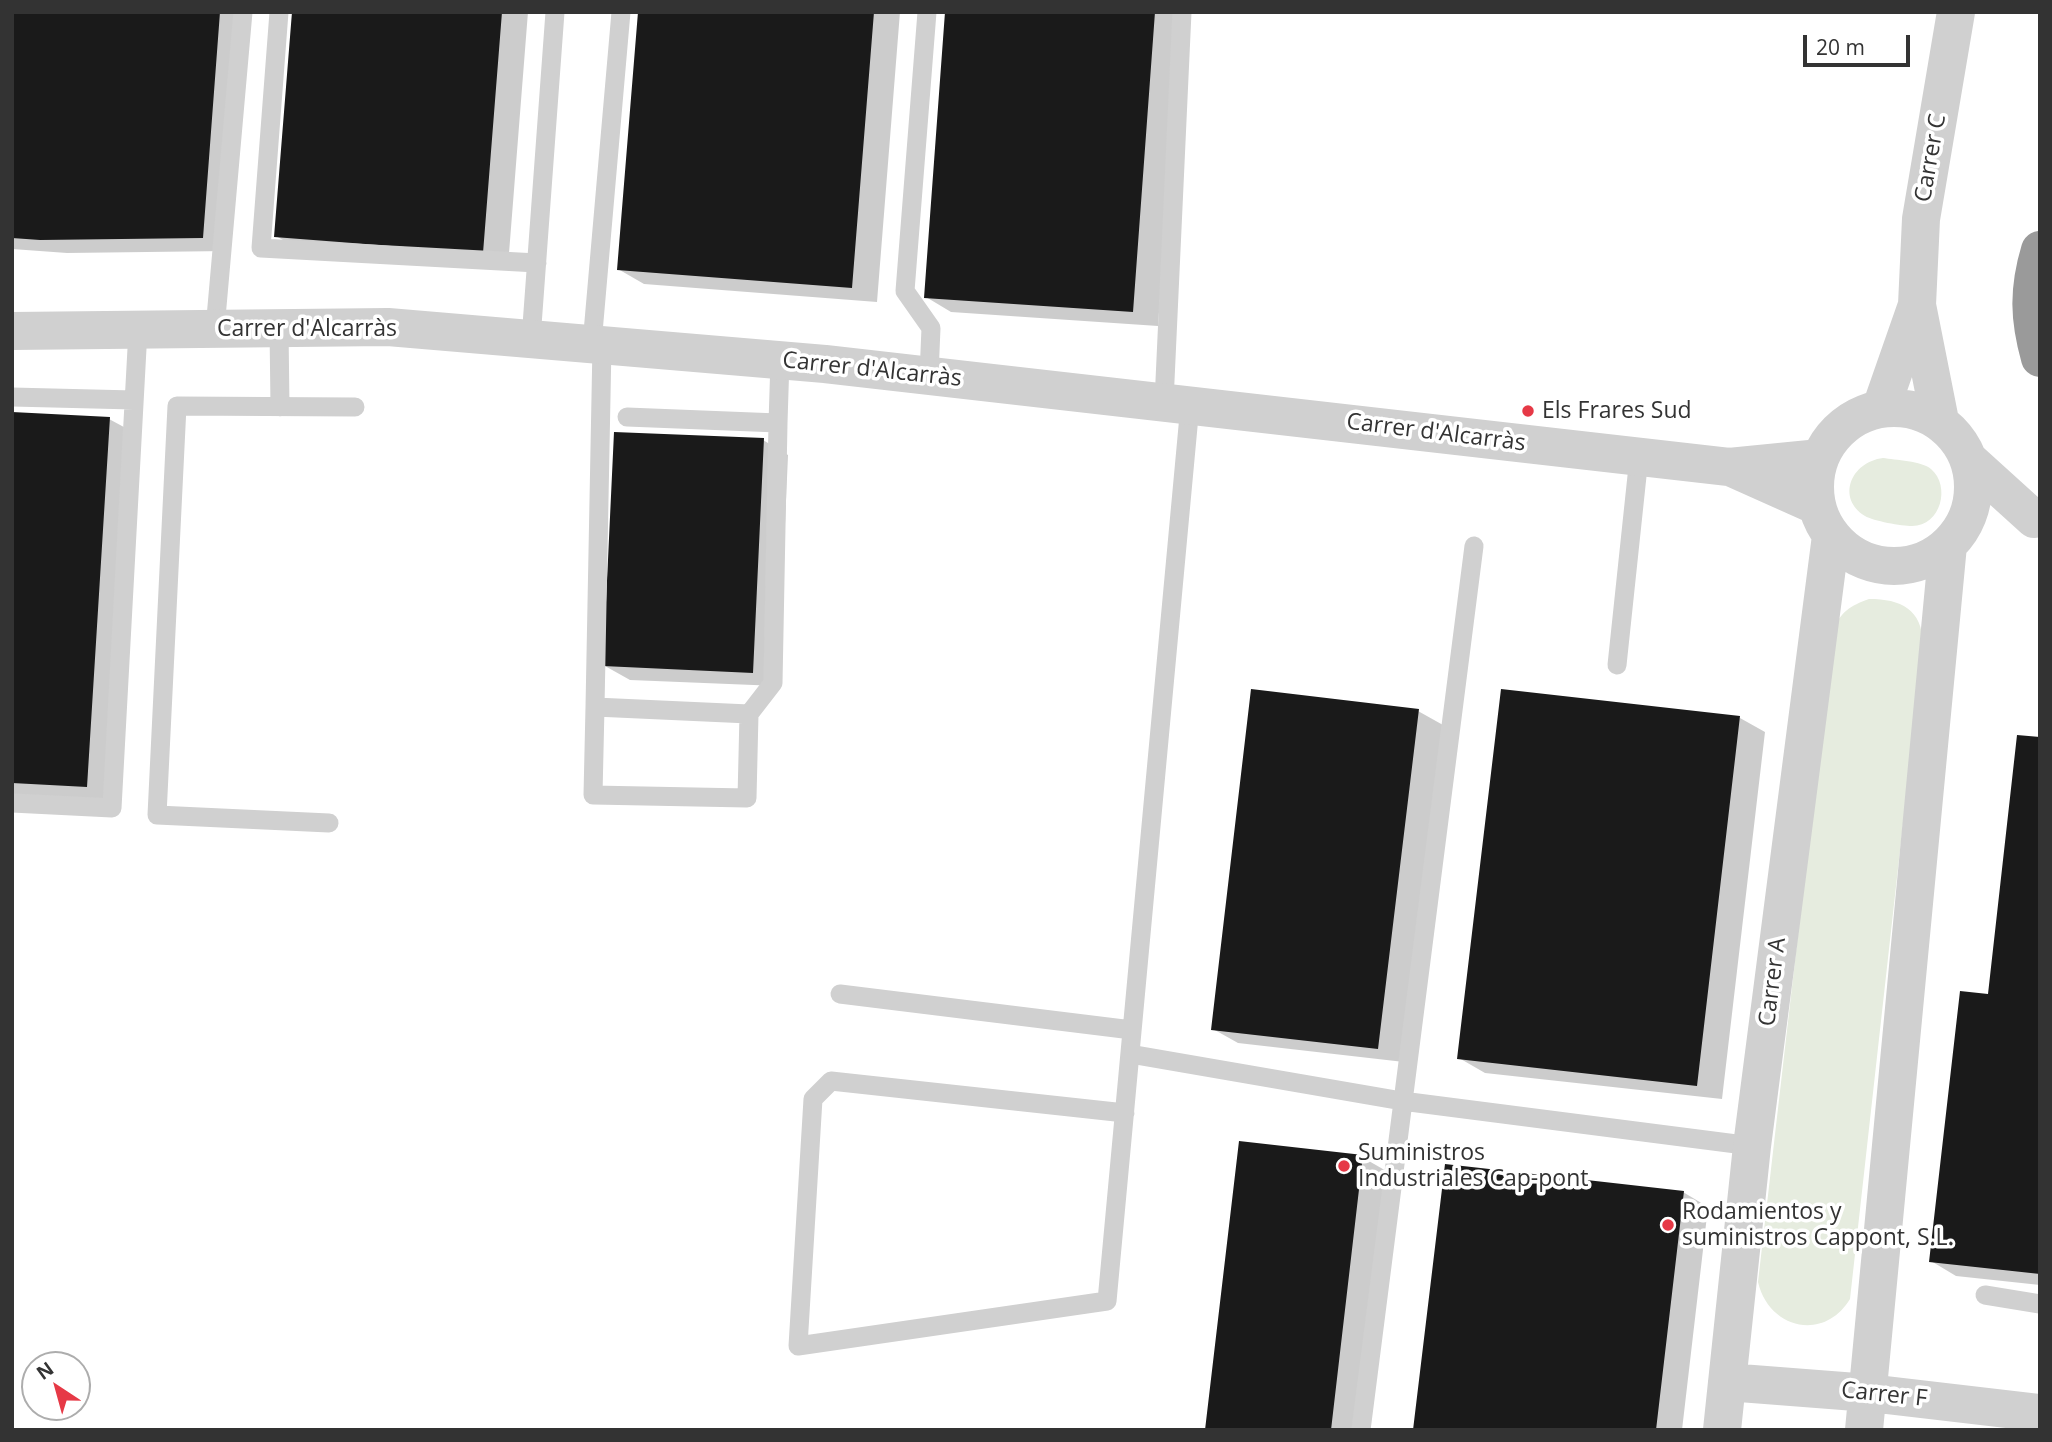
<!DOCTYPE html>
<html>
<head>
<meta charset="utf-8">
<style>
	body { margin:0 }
	#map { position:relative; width:2052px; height:1442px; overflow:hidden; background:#fff; font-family:"Open Sans",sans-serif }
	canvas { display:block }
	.frame { position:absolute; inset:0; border:14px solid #333; pointer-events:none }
	.north { position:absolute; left:21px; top:1351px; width:70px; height:70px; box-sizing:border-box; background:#fff; border:2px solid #adadad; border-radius:50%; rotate:324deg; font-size:19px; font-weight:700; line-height:28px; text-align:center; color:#333 }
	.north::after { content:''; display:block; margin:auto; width:24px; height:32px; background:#e63946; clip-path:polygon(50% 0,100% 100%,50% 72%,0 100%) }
	.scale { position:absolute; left:1803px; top:35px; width:107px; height:32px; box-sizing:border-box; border:4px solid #333; border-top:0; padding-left:9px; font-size:21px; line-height:24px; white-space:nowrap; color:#333; -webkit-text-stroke:5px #fff; paint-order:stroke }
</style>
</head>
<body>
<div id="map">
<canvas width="2052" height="1442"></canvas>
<div class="frame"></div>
<div class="north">N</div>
<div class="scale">20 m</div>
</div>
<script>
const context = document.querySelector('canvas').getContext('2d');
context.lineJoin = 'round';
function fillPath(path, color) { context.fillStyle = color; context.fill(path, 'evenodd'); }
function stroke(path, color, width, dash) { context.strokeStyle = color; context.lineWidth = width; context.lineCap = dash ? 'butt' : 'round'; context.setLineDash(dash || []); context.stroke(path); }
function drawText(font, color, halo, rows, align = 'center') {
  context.font = font + ' "Open Sans",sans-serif'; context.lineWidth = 7; context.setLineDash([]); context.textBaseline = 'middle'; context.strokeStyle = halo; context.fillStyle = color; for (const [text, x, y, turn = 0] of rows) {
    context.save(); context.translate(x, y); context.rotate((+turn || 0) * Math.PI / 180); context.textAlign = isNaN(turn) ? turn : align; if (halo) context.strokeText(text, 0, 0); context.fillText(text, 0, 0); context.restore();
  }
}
const green = new Path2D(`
	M 1883,458 C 1895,460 1922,461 1931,469 C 1951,486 1941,526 1912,526 C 1902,526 1873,521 1865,516 C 1836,498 1851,462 1883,458 Z
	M 1869,599 C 1901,599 1922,609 1923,644 L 1850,1299 C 1824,1342 1769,1329 1758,1282 L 1833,631 C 1841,611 1850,606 1869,599 Z`);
const shadow = new Path2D(`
	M 12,12 L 246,12 L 228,251 L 67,253 L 12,249 Z
	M 294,12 L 528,12 L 508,266 L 302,251 L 276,236 Z
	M 639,12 L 900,12 L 877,302 L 644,284 L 618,269 Z
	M 946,12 L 1181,12 L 1158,326 L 951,312 L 926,297 Z
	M 12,413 L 109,419 L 135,433 L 112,801 L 12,795 Z
	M 763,440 L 788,455 L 778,686 L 630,680 L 605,666 Z
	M 1418,711 L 1443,725 L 1404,1062 L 1238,1043 L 1213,1029 Z
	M 1740,718 L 1765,732 L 1722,1099 L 1485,1073 L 1459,1058 Z
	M 2040,739 L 2040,1285 L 1956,1276 L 1931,1261 L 1990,996 Z
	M 1362,1157 L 1388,1172 L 1357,1430 L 1207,1430 Z
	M 1683,1192 L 1708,1207 L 1682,1430 L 1415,1430 Z`);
const building = new Path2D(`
	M 12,12 L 220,12 L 203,238 L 40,240 L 12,238 Z
	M 292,12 L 502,12 L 483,253 L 274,237 Z
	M 638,12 L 874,12 L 852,288 L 617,270 Z
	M 945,12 L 1155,12 L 1133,312 L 924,298 Z
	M 12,412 L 110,417 L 87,787 L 12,783 Z
	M 614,432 L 764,438 L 753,673 L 603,666 Z
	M 1251,689 L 1419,709 L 1378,1049 L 1211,1030 Z
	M 1501,689 L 1740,716 L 1697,1086 L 1457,1059 Z
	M 2017,735 L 2040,737 L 2040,1274 L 1929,1262 L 1960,991 L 1988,994 Z
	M 1239,1141 L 1363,1155 L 1331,1430 L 1205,1430 Z
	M 1445,1164 L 1684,1191 L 1656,1430 L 1413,1430 Z`);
const lane = new Path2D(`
	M 279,12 L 261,248 L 537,263
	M 927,12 L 905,291 L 931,328 L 929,375
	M 279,328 L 280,407
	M 215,329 L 243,12
	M 531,339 L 555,12
	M 592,344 L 621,12
	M 602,345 L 595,707 L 749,714 L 773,683 L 778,423 L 627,417
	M 12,397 L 134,400
	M 1164,402 L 1182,12
	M 778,423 L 780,360
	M 1617,665 L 1639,457
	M 595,707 L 593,795 L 747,798 L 749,714
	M 12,803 L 112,808 L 138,330
	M 329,823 L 157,815 L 177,406 L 355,407
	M 840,994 L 1132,1030
	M 1130,1054 L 1402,1101 L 1752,1146
	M 1125,1113 L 831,1081 L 813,1099 L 798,1346 L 1107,1301 L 1190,405
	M 1985,1295 L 2040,1304
	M 1361,1430 L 1474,546`);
const street = new Path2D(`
	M 12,331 L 388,327 L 825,364 L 1729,467 L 1820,458
	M1815 487a79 79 0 1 1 158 0a79 79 0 1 1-158 0Z
	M 1881,408 L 1917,305
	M 1940,421 L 1917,305 L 1921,219 L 1956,12
	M 1970,461 L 2034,519
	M 1732,468 L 1817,506
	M 1727,1382 L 1869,1393 L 2040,1413
	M 1722,1430 L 1752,1146 L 1831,536
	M 1864,1430 L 1948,545`);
const highway = new Path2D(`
	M 2040,250 C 2028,290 2029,319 2040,358`);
const markers = [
	[1528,411,7,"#e63946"],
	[1344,1166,7,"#e63946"],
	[1668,1225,7,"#e63946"]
];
const streetNames = [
	["Carrer C",1931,158,-80],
	["Carrer d'Alcarràs",307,329],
	["Carrer d'Alcarràs",872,370,6],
	["Carrer d'Alcarràs",1436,433,7],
	["Carrer A",1773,982,-83],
	["Carrer F",1884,1395,6]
];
const poiNames = [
	["Els Frares Sud",1542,411],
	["Suministros",1358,1153],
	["Industriales Cap-pont",1358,1179],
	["Rodamientos y",1682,1212],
	["suministros Cappont, S.L.",1682,1238]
];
fillPath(green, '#e6ecdf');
fillPath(shadow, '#0003');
fillPath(building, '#1a1a1a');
stroke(lane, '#d0d0d0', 19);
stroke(street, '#d0d0d0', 38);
stroke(highway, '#9a9a9a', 38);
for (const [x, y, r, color] of markers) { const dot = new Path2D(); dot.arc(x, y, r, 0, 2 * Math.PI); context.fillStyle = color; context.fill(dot); stroke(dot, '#fff', 2.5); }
drawText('23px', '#333', '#fff', streetNames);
drawText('23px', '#333', '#fff', poiNames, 'left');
</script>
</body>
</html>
